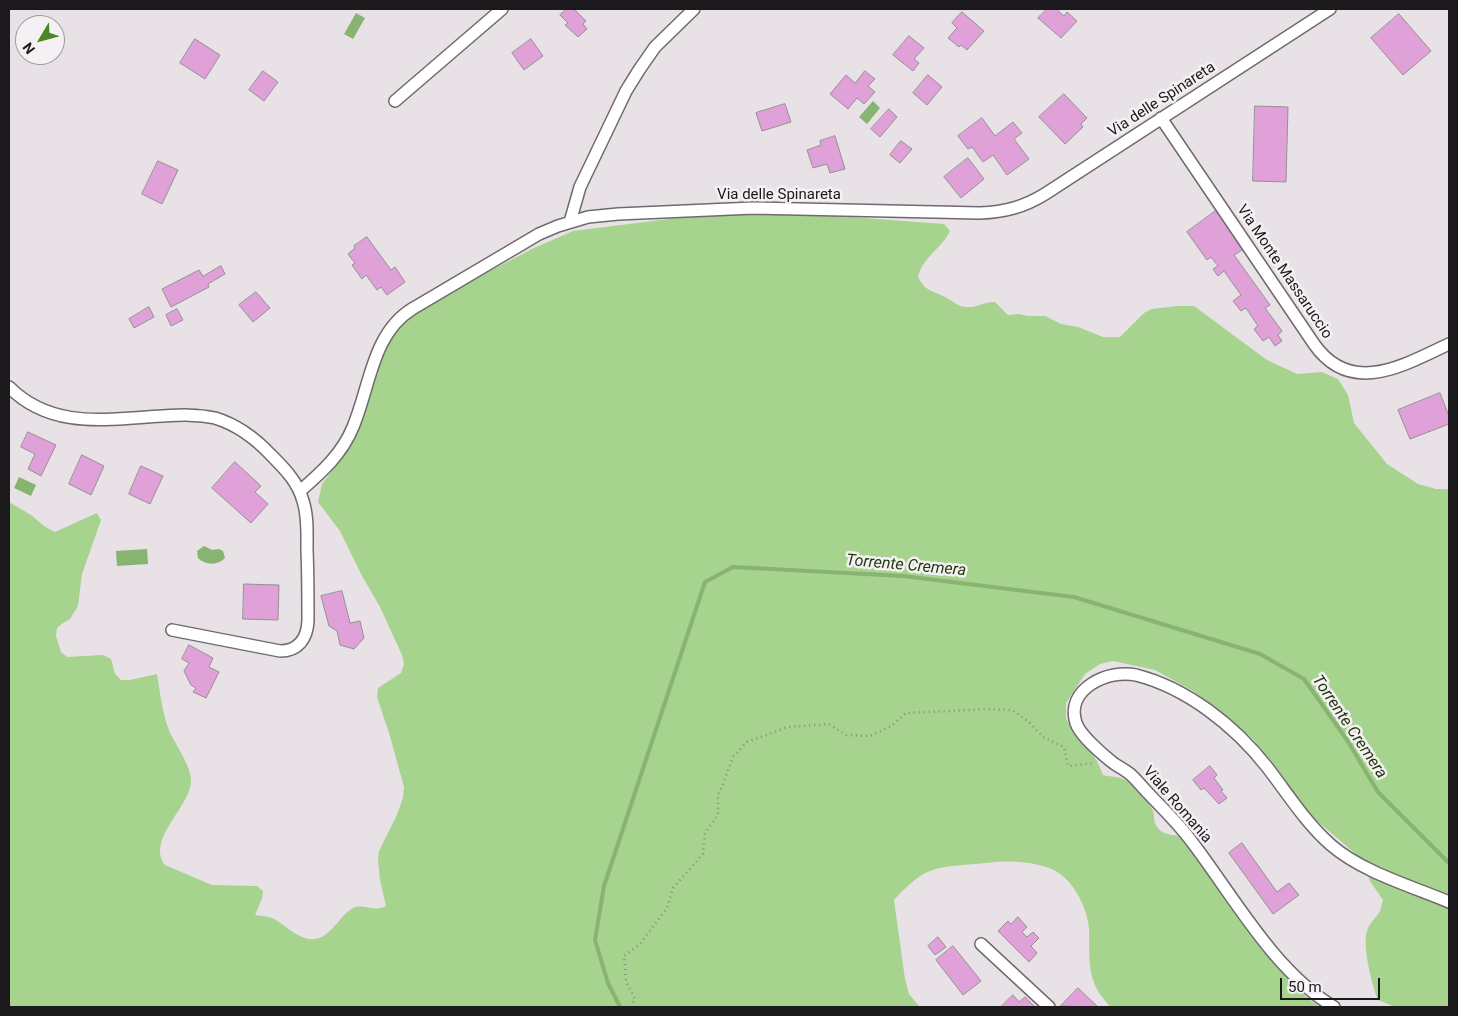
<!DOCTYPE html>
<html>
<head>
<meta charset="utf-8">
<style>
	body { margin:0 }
	#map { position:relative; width:1458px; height:1016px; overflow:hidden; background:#e8e2e7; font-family:Roboto,sans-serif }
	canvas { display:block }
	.frame { position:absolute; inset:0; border:10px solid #1b191b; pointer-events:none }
	.north { position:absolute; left:15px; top:15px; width:50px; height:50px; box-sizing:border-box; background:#f5f0f4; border:1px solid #9e9a9d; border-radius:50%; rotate:233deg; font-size:14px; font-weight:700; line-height:20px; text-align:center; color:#1b191b }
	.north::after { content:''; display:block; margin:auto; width:18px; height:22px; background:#4d8723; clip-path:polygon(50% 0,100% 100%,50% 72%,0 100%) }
	.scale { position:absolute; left:1280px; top:978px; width:100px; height:22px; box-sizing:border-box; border:2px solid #1b191b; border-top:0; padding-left:6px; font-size:15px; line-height:18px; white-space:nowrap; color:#1b191b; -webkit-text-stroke:4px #f5f0f4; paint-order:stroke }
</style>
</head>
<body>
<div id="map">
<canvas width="1458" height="1016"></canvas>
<div class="frame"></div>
<div class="north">N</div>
<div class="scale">50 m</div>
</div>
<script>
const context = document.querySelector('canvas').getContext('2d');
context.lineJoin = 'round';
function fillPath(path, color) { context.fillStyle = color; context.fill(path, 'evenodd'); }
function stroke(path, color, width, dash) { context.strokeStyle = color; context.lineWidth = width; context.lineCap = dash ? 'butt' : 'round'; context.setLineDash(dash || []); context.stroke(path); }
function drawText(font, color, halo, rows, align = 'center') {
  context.font = font + ' Roboto,sans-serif'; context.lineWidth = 5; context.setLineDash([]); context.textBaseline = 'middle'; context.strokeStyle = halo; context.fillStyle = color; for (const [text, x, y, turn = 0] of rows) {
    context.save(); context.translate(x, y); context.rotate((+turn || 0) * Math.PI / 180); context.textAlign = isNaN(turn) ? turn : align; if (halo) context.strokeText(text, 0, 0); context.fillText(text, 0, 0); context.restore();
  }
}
const green = new Path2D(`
	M 784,212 L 944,224 L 950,231 C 942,248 922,258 918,277 C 926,292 931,290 945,297 C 954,301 958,308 969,307 C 979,307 985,301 995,302 L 1008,315 L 1019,314 L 1028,316 L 1045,316 L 1061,324 L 1078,327 L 1103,337 L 1120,337 L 1144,313 L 1152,309 L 1177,306 L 1194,306 L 1267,360 L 1297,374 L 1322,372 L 1338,379 L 1348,395 L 1354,423 L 1387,464 L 1418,484 L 1436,489 L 1449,489 L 1449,1007 L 1395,1007 L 1378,1000 C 1372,985 1362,946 1367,931 C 1370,922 1376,918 1380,911 C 1381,908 1382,903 1383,900 L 1370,881 L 1363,860 L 1310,815 L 1254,740 L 1193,691 L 1155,670 L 1113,661 L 1100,664 L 1085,674 L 1066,703 L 1066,719 L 1097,761 L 1103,775 C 1110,777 1118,776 1125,780 C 1132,784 1151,804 1153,811 C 1155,815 1153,819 1155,823 C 1159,834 1170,835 1180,836 L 1276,964 L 1306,997 L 1320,1007 L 1110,1007 C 1105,1000 1098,993 1095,985 C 1087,966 1090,948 1089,929 C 1087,906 1072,876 1049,868 C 1031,861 1005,860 985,863 C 968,865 949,865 933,870 C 920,873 903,890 894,900 L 905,979 L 909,994 L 920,1007 L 9,1007 L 9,502 L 31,515 L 44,526 L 55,532 L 97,513 L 101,520 L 82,574 L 78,606 L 70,619 L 63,623 L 57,628 L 56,636 L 61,652 L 67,657 L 103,655 L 111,659 L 115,674 L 121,680 L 130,680 L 157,674 C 160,692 162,712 169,730 C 175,745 192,766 191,782 C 189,808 146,840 165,865 L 212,885 L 257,886 L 263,891 L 262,899 L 255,915 C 261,916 269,916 274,919 C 290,928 306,948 325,935 C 335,928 344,912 353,908 C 366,903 372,913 386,906 L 380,880 L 378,860 L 379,851 L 396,817 L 403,798 L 404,787 L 389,733 L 377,697 L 378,688 L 401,673 L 404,664 L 402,655 L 380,607 L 361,574 L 340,531 L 318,502 L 322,484 L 343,457 L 382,351 L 403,321 L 450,292 L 534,248 L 573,231 L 669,219 L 681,216 Z`);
const water = new Path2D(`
	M 356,13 L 365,18 L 353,39 L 344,34 Z
	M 873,101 L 880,108 L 867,124 L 859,117 Z
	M 19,477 L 36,485 L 31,496 L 14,488 Z
	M 204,546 L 212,550 L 219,549 L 223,551 L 225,558 C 218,566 205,565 198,558 L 197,551 Z
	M 147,549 L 148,564 L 117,566 L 116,551 Z`);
const stream = new Path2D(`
	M 620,1007 L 608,983 L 595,940 L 604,886 L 705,582 L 733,567 L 903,576 L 1074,597 L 1260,654 L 1304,679 L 1347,740 L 1378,792 L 1449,863`);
const building = new Path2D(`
	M 567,9 L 574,9 L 586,21 L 583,24 L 587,29 L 578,37 L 565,25 L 568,23 L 560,15 Z
	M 1047,9 L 1056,9 L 1064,16 L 1067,12 L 1077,21 L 1061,38 L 1038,18 Z
	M 962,12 L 984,31 L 967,50 L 961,45 L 959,47 L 948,38 L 957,28 L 952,23 Z
	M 1399,14 L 1431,51 L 1403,75 L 1371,38 Z
	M 909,36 L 924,48 L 914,59 L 919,63 L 913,71 L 893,55 Z
	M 195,39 L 220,55 L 205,79 L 180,63 Z
	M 531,39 L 543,56 L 524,70 L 512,53 Z
	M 263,71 L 278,82 L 264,101 L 249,90 Z
	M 865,71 L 875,79 L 868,86 L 875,92 L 864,104 L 857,98 L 848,109 L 830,94 L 846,75 L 855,83 Z
	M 928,75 L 942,87 L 927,105 L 913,93 Z
	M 1064,94 L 1087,118 L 1081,124 L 1083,127 L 1065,144 L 1039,117 Z
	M 785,104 L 791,122 L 762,131 L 756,113 Z
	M 1255,106 L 1288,107 L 1286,182 L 1253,181 Z
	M 889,109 L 897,117 L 880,137 L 871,129 Z
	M 982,118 L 995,136 L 1013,122 L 1022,133 L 1014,139 L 1029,159 L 1007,175 L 993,155 L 983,162 L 972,147 L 968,149 L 958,136 Z
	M 835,136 L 845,169 L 830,173 L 827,164 L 813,168 L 807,150 L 821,145 L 820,141 Z
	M 901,141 L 912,149 L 900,163 L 890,155 Z
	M 968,158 L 984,179 L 961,198 L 944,177 Z
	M 158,161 L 178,170 L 162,204 L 142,194 Z
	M 1217,210 L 1244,249 L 1234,255 L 1270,305 L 1265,308 L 1282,331 L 1278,335 L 1282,341 L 1275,346 L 1269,337 L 1263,341 L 1254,329 L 1258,326 L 1246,308 L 1241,311 L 1233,301 L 1241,295 L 1224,271 L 1218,276 L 1213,269 L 1218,266 L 1211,257 L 1207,260 L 1187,232 Z
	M 367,237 L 391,270 L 395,267 L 405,282 L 387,295 L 381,287 L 377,290 L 366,275 L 362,279 L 352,265 L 355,263 L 348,254 L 355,248 L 354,246 Z
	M 221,266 L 225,274 L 208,284 L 209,287 L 171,307 L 162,289 L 199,270 L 203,276 Z
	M 256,292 L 270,308 L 253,322 L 239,305 Z
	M 149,307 L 154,317 L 134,328 L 129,319 Z
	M 177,309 L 183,320 L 171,326 L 166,315 Z
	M 1440,393 L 1449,416 L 1449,424 L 1410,439 L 1398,410 Z
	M 28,432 L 56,445 L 41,476 L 28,469 L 35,454 L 21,447 Z
	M 82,455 L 104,466 L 91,495 L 69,484 Z
	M 235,462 L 261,486 L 255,492 L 268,504 L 251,523 L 212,488 Z
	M 141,466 L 163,476 L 150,504 L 129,494 Z
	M 244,584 L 279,585 L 278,620 L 243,619 Z
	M 342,591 L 350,623 L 360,621 L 364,638 L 354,649 L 340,645 L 337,631 L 329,626 L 321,596 Z
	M 189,645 L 213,658 L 209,667 L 219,672 L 206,698 L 193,692 L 196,688 L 191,685 L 184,671 L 189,663 L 182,659 Z
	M 1210,766 L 1217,775 L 1214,778 L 1223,790 L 1221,791 L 1227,798 L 1219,804 L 1204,788 L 1201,790 L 1193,780 Z
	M 1242,843 L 1277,892 L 1289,883 L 1299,895 L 1273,914 L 1229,853 Z
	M 1018,917 L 1027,927 L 1022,932 L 1027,937 L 1033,932 L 1039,938 L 1031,946 L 1037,953 L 1029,962 L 998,931 L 1008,921 L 1011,924 Z
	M 938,937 L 946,947 L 935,955 L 928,946 Z
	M 953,946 L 981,981 L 963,995 L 936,960 Z
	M 1078,988 L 1097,1006 L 1096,1007 L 1061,1006 Z
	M 1013,995 L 1019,1002 L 1025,997 L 1035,1007 L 1003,1007 L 1002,1006 Z`);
const path = new Path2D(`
	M 631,1007 L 635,999 L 626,981 L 624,956 L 640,944 L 667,908 L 673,888 L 703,854 L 705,833 L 718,815 L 718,795 L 723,784 L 733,757 L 747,742 L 788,727 L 829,724 L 846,735 L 870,736 L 890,727 L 906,713 L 990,709 L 1012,710 L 1029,722 L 1043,737 L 1064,747 L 1068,766 L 1094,763`);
const street = new Path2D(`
	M 395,101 L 502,9
	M 1161,118 L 1314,344 C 1351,397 1404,365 1449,344
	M 570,222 L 580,187 L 626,91 L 639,70 L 655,47 L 694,9
	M 9,387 C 52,430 107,419 162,416 C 180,415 197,414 215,418 C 238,425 255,438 271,455 C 284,468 298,482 303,501 C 308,516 307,534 307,550 C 308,574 308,598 308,621 C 307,639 298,651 280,651 L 172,630
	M 300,491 C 322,472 342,454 353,427 C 370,387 372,334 412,309 L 539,234 L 558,226 L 588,217 L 618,214 L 753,208 L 980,213 C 1005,212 1024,207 1045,194 L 1330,9
	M 981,944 L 1049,1007
	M 1334,1007 C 1274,971 1234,897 1192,842 C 1179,824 1163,809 1148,793 C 1142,787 1136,779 1130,774 C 1124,769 1117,766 1112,762 C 1102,754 1080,735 1076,723 C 1065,689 1108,669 1136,675 C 1187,688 1235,726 1267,767 C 1288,794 1305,822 1331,845 C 1362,872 1411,886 1449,902`);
const streetNames = [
	["Via delle Spinareta",1162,100,-33],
	["Via delle Spinareta",779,195],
	["Via Monte Massaruccio",1284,272,56],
	["Viale Romania",1177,805,49]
];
const waterNames = [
	["Torrente Cremera",906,566,5],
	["Torrente Cremera",1349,727,56]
];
fillPath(green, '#a6d38e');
fillPath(water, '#88b471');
stroke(stream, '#88b471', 4);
fillPath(building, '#e0a1d9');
stroke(building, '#958f94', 1);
stroke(street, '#6f6a6f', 14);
stroke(path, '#8d898c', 2.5, [1, 4]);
stroke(street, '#fff', 11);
drawText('15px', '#1b191b', '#f5f0f4', streetNames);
drawText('italic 16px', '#1c3808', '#f5f0f4', waterNames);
</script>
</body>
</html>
